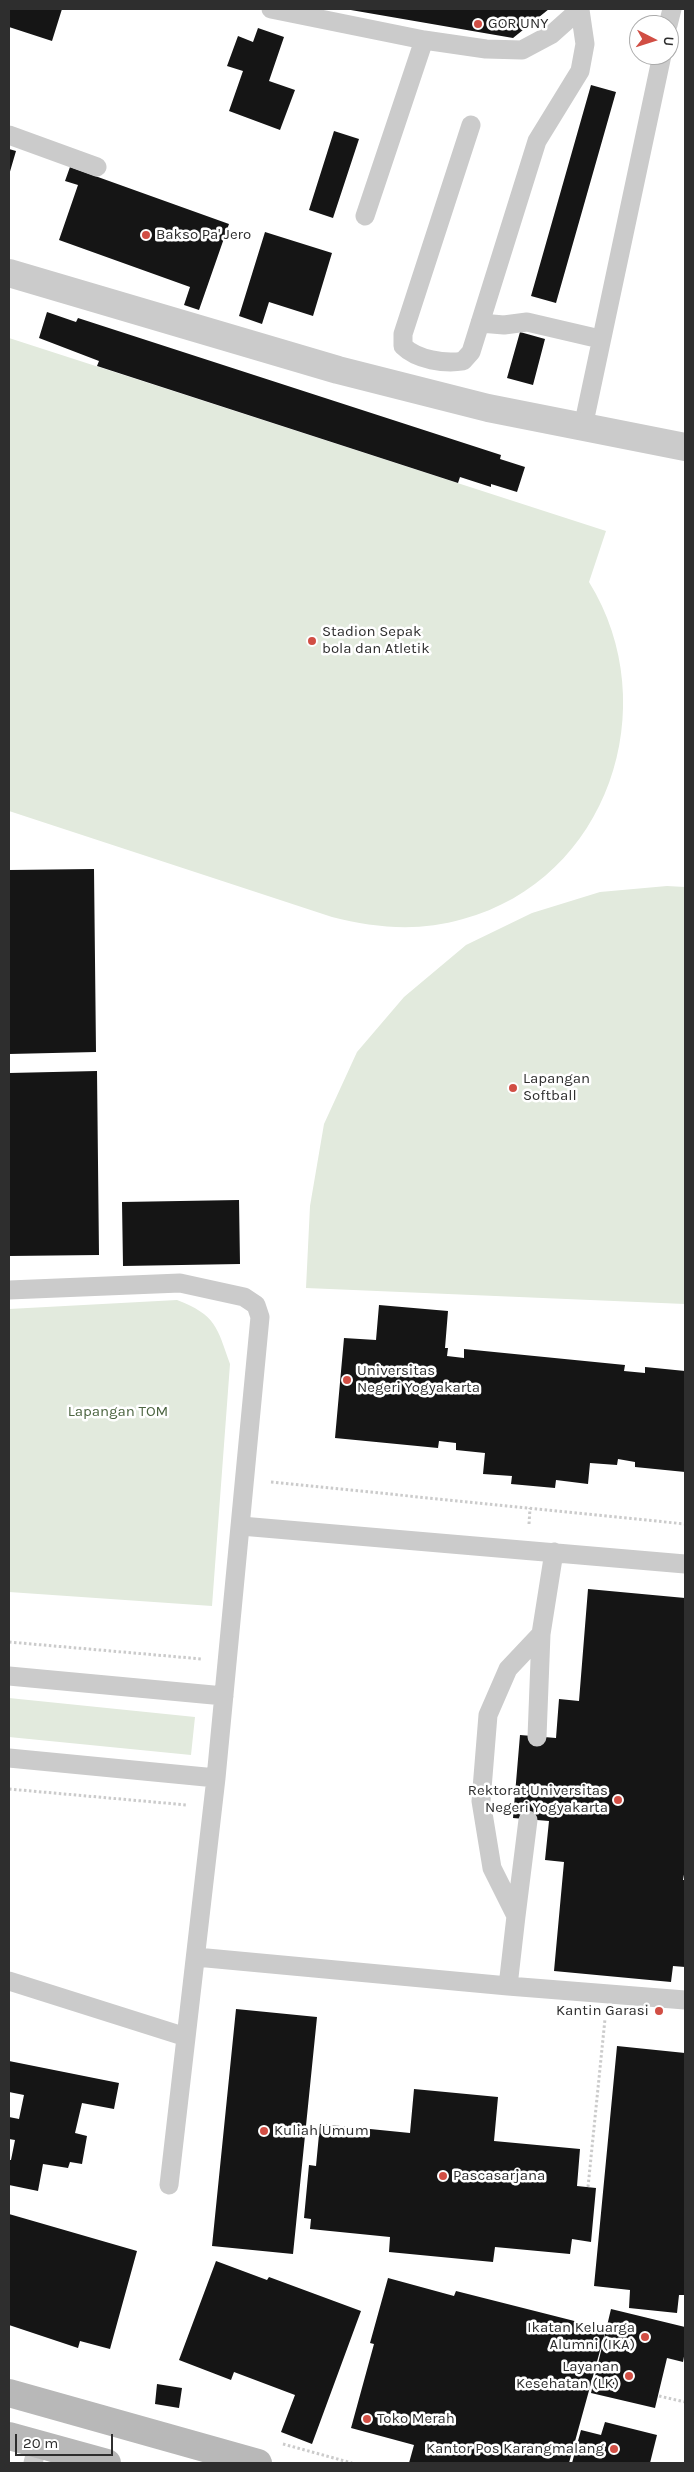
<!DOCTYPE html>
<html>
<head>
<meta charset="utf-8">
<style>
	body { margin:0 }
	#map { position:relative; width:694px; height:2472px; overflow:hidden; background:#fff; font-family:Karla,sans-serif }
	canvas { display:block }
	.frame { position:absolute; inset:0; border:10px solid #2e2e2e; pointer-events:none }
	.north { position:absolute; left:629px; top:15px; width:50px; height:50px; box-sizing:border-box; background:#fff; border:1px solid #ababab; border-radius:50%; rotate:95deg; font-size:14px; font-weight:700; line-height:20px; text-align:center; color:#2e2e2e }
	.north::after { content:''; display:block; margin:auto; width:18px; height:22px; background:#d14e44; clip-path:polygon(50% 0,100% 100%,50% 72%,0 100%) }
	.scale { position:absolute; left:15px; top:2434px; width:98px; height:22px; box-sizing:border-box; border:2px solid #2e2e2e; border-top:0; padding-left:6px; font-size:15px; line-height:18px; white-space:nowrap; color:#2e2e2e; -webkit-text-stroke:4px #fff; paint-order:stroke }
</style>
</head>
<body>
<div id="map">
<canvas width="694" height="2472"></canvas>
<div class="frame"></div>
<div class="north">U</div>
<div class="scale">20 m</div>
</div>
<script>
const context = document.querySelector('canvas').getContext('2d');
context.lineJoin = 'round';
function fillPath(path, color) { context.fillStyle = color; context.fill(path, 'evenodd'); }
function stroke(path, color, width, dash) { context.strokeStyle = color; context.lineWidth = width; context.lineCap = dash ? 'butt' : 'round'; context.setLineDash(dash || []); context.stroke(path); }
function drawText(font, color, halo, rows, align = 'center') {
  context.font = font + ' Karla,sans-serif'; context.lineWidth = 5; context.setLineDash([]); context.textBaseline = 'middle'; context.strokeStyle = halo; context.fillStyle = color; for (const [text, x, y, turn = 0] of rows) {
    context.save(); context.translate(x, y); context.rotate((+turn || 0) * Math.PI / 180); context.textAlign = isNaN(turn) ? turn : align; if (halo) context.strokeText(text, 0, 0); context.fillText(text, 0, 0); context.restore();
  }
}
const green = new Path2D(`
	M 9,338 L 606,531 L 589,582 C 666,706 608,880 463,919 C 418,932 376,928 332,917 L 9,811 Z
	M 667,886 L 685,887 L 685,1304 L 306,1288 L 310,1206 L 324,1124 L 357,1052 L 404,997 L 466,945 L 532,913 L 600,892 Z
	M 177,1300 C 216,1315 217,1327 230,1364 L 212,1606 L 9,1592 L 9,1309 Z
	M 9,1698 L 195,1717 L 191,1755 L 9,1737 Z`);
const building = new Path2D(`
	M 9,9 L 62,9 L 52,41 L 9,27 Z
	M 345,9 L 549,9 L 513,38 Z
	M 258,28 L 284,37 L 269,81 L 295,90 L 280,130 L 229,111 L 243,71 L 227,66 L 238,36 L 253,42 Z
	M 591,85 L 616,92 L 556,303 L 531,296 Z
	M 334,131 L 359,139 L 333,218 L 309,210 Z
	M 9,149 L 16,151 L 9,175 Z
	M 70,167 L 229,224 L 199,310 L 184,305 L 190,287 L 59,240 L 78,185 L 65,181 Z
	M 265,232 L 332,253 L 313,316 L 269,302 L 262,324 L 239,316 Z
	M 47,312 L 76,322 L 78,318 L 501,455 L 500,459 L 525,467 L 517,492 L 491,484 L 491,487 L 460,477 L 458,483 L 97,366 L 99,361 L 39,338 Z
	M 520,332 L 545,339 L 533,385 L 507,378 Z
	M 94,869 L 96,1052 L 9,1054 L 9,870 Z
	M 97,1071 L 99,1255 L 9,1256 L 9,1073 Z
	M 239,1200 L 240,1264 L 123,1266 L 122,1202 Z
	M 379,1305 L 448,1311 L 445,1348 L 448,1348 L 447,1356 L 464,1358 L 464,1349 L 625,1365 L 624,1371 L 645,1373 L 645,1367 L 685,1371 L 685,1472 L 635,1467 L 635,1462 L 618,1459 L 617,1465 L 590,1463 L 588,1484 L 556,1480 L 555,1488 L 511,1484 L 512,1476 L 483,1474 L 485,1453 L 456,1450 L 456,1443 L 439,1441 L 438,1448 L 335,1438 L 344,1338 L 376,1340 Z
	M 588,1589 L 685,1598 L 685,1869 L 683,1880 L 685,1880 L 685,1967 L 673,1966 L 671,1982 L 554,1971 L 564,1862 L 545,1860 L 549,1821 L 513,1818 L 520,1735 L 556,1738 L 559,1699 L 579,1701 Z
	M 236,2009 L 317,2017 L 293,2254 L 212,2246 Z
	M 617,2046 L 685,2053 L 685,2295 L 679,2295 L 677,2313 L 629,2308 L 630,2290 L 594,2286 Z
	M 9,2061 L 119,2083 L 114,2109 L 82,2103 L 75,2133 L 87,2136 L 82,2164 L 70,2162 L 68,2168 L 43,2164 L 38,2191 L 9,2185 L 9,2160 L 11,2160 L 15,2140 L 9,2139 L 9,2117 L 19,2119 L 24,2095 L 9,2092 Z
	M 414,2089 L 498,2097 L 494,2141 L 580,2149 L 577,2186 L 596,2188 L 591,2242 L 572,2239 L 570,2254 L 495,2247 L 493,2262 L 389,2252 L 390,2237 L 310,2229 L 311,2219 L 304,2218 L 309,2165 L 316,2166 L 320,2124 L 410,2133 Z
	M 9,2214 L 137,2251 L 110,2349 L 80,2341 L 78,2348 L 9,2325 Z
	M 216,2261 L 267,2280 L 269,2277 L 361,2311 L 312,2444 L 281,2432 L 295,2395 L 234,2372 L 231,2380 L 179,2360 Z
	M 388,2278 L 454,2296 L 456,2291 L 606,2329 L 569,2463 L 409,2463 L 414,2445 L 351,2428 L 374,2344 L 370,2343 Z
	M 611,2309 L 685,2327 L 685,2351 L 683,2362 L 667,2358 L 655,2408 L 591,2393 Z
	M 157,2384 L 182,2388 L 179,2408 L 155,2404 Z
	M 605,2422 L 657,2435 L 650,2463 L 572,2463 L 581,2430 L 601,2435 Z`);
const path = new Path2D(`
	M 271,1482 L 685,1524
	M 529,1524 L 530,1508
	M 9,1642 L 202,1659
	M 9,1789 L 187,1805
	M 588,2187 L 605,2019
	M 659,2396 L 685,2402
	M 283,2444 L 352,2463`);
const lane = new Path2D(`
	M 271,9 L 424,40 L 486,49 L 522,50 L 552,34 L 580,9
	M 668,25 L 672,9
	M 471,125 L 403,334 L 403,346 C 417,360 445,364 463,361 L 471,352 L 537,141 L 580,71 L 585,44 L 580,10
	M 9,135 L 97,167
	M 365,216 L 424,40
	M 480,323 L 504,325 L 527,322 L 600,339
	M 583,427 L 662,55
	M 9,1290 L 180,1283 L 244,1297 L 256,1305 L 260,1317 L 216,1778 L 169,2185
	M 241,1526 L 685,1564
	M 9,1676 L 224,1696
	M 537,1737 L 541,1634
	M 9,1758 L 216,1778
	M 516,1916 L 528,1820
	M 196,1957 L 508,1986 L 685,2000
	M 9,1981 L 186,2037
	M 508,1986 L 516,1916 L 492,1868 L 481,1801 L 488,1715 L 508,1669 L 541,1634 L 554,1552
	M 33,2463 L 38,2444`);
const street = new Path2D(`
	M 9,273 L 338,370 L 488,408 L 685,447`);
const secondary = new Path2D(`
	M 9,2393 L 258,2463
	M 9,2436 L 107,2463`);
const markers = [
	[478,24,5,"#d14e44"],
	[146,235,5,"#d14e44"],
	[312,641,5,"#d14e44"],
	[513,1088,5,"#d14e44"],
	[347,1380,5,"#d14e44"],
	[618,1800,5,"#d14e44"],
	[659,2011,5,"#d14e44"],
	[264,2131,5,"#d14e44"],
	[443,2176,5,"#d14e44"],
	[645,2337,5,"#d14e44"],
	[629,2376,5,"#d14e44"],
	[367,2419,5,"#d14e44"],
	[614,2449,5,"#d14e44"]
];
const poiNames = [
	["GOR UNY",488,24],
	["Bakso Pa' Jero",156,235],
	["Stadion Sepak",322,632],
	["bola dan Atletik",322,649],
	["Lapangan",523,1079],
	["Softball",523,1096],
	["Universitas",357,1371],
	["Negeri Yogyakarta",357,1388],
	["Rektorat Universitas",608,1791,"right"],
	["Negeri Yogyakarta",608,1808,"right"],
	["Kantin Garasi",649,2011,"right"],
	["Kuliah Umum",274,2131],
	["Pascasarjana",453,2176],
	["Ikatan Keluarga",635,2328,"right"],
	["Alumni (IKA)",635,2345,"right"],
	["Layanan",619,2367,"right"],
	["Kesehatan (LK)",619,2384,"right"],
	["Toko Merah",377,2419],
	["Kantor Pos Karangmalang",604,2449,"right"]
];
const parkNames = [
	["Lapangan TOM",118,1412]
];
fillPath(green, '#e2eadd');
fillPath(building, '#151515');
stroke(path, '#cbcbcb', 3, [2.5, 2.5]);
stroke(lane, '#cbcbcb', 19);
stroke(street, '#cbcbcb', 28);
stroke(secondary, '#b8b8b8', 28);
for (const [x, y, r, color] of markers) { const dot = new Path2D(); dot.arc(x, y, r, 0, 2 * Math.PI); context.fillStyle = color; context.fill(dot); stroke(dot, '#fff', 2); }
drawText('15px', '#2e2e2e', '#fff', poiNames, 'left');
drawText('15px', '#4c6541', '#fff', parkNames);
</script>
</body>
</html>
